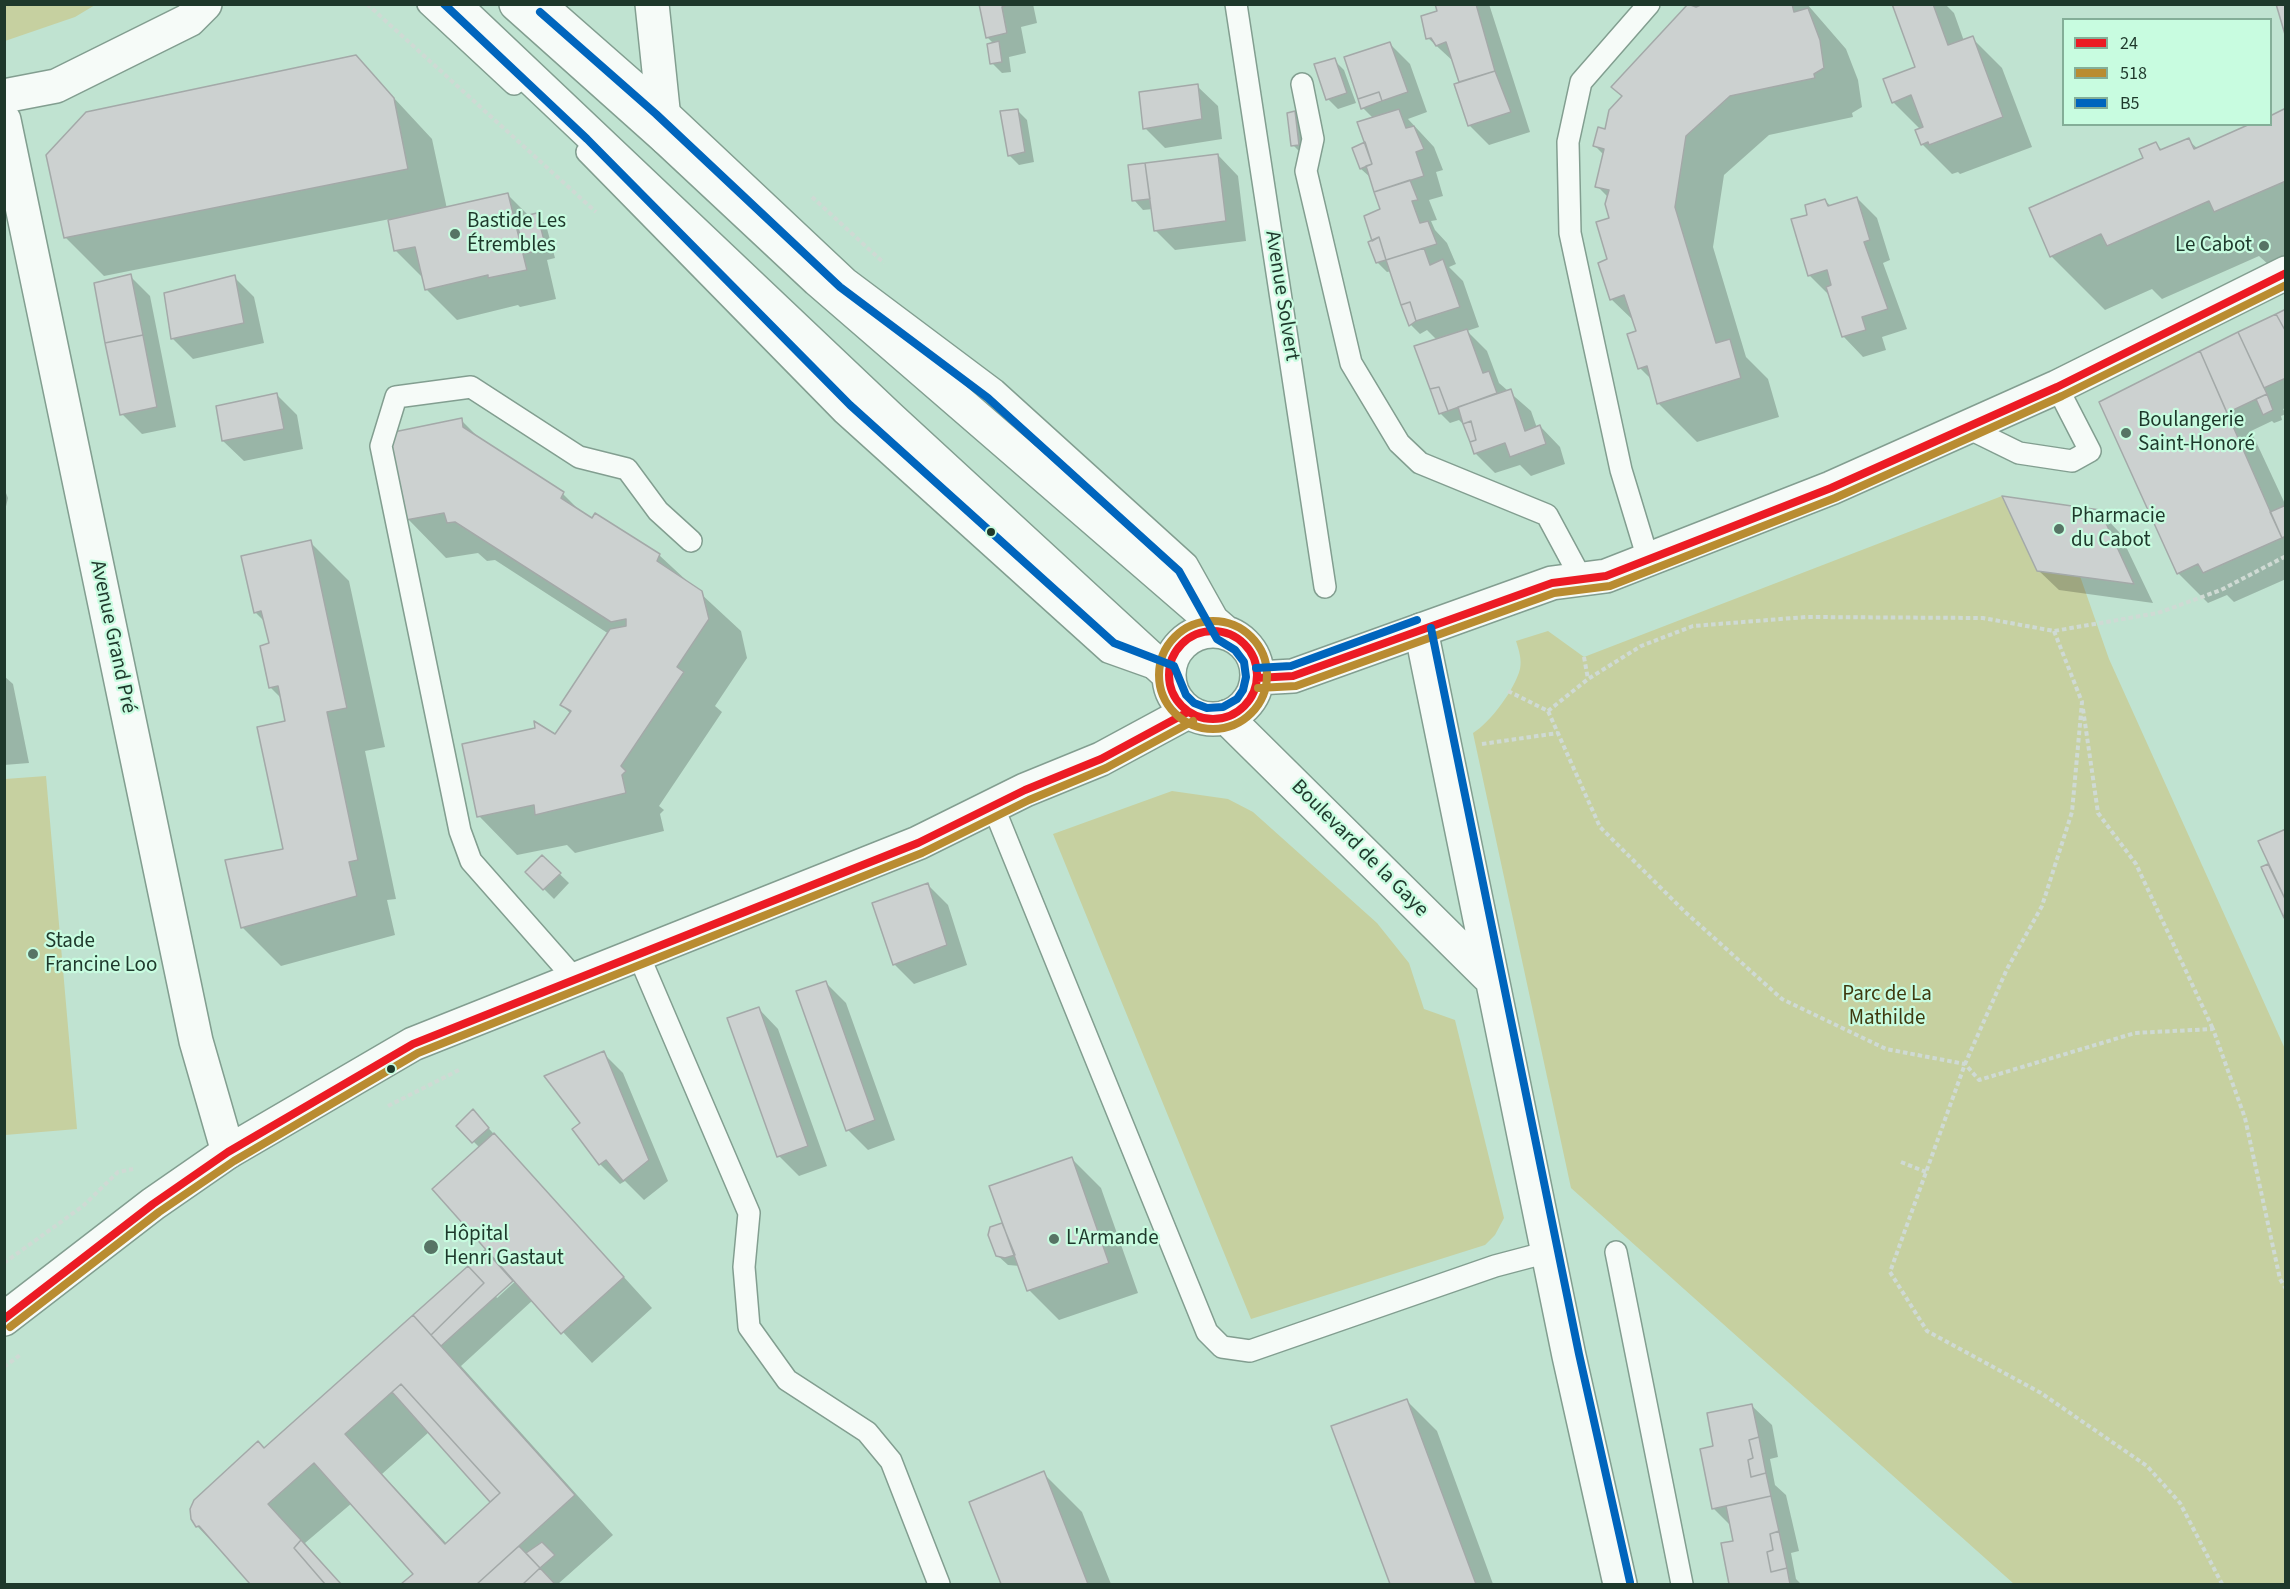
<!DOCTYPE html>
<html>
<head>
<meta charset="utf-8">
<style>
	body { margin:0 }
	#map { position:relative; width:2290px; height:1589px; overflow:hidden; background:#c0e3d1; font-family:"Source Sans 3",sans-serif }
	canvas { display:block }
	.frame { position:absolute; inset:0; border:6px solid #1e382b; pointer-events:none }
	.legend { position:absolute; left:2062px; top:18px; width:210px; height:108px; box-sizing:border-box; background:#c8fce0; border:2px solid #84ae98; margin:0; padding:8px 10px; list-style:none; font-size:18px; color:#1e382b }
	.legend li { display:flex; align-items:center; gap:12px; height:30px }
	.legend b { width:30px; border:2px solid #84ae98 }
</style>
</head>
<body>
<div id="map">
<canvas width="2290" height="1589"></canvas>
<div class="frame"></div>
<ul class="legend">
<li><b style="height:8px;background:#ec1b24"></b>24</li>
<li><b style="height:8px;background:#b98c31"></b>518</li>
<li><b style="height:8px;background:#0065bd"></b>B5</li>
</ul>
</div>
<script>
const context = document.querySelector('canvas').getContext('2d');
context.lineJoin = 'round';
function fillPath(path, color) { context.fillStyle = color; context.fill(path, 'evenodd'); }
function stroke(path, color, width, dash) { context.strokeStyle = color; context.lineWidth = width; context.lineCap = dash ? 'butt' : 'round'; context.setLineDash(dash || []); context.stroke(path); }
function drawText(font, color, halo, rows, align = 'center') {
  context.font = font + ' "Source Sans 3",sans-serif'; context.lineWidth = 4.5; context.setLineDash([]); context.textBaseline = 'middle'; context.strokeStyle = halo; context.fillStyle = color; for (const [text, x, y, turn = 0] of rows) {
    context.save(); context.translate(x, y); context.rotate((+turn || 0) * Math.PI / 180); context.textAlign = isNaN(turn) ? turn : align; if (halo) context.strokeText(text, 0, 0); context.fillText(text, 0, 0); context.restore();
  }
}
const green = new Path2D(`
	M 5,4 L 95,4 L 95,5 L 75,17 L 5,41 Z
	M 2002,496 L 2037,571 L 2080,576 L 2109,659 L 2285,1049 L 2285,1584 L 2014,1584 L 1571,1188 L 1473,733 C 1490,723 1515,689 1520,669 C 1522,660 1519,650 1516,641 L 1548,631 L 1584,657 Z
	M 46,776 L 77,1129 L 5,1135 L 5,779 Z
	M 1172,791 L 1228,799 L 1253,812 L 1377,923 L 1409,963 L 1424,1009 L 1455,1020 L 1504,1218 L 1495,1235 L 1485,1245 L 1251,1319 L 1053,834 Z`);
const shadow = new Path2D(`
	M 981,4 L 1033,4 L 1037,23 L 1021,27 L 1026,53 L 1009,57 L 1011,72 L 1002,73 L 992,63 L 994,44 L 987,37 Z
	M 1436,4 L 1489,4 L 1530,132 L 1489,145 L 1469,125 L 1454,62 L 1428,38 L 1439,12 Z
	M 1690,4 L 1696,8 L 1708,4 L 1807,4 L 1846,49 L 1858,80 L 1862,107 L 1852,113 L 1853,117 L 1769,135 L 1724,175 L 1713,247 L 1746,357 L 1768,379 L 1779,417 L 1697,442 L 1658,403 L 1652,380 L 1640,368 L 1638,332 L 1635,322 L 1611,299 L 1611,219 L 1609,198 L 1597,186 L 1604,155 L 1595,146 L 1607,131 L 1623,97 L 1613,87 Z
	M 1893,4 L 1945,4 L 1954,13 L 1964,41 L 1972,38 L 2002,68 L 2032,147 L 1960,174 L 1958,172 L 1952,174 L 1922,144 L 1917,130 L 1920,129 L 1893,102 L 1917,68 Z
	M 1390,44 L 1410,64 L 1427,112 L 1408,119 L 1434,147 L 1443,170 L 1436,172 L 1443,196 L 1429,200 L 1437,220 L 1431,221 L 1435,230 L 1447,243 L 1456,264 L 1449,267 L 1463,281 L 1479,327 L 1467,331 L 1487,351 L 1499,383 L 1531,411 L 1537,428 L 1540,426 L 1560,447 L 1565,464 L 1531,476 L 1520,465 L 1495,473 L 1475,453 L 1466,427 L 1459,420 L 1450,423 L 1440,413 L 1437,340 L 1427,330 L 1420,334 L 1411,325 L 1392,271 L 1387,272 L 1377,262 L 1373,241 L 1382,210 L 1371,178 L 1361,169 L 1354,149 L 1366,144 L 1373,118 L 1363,108 Z
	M 355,56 L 432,139 L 447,209 L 508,195 L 529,216 L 536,215 L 546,225 L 555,258 L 547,260 L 556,299 L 520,307 L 518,305 L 457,320 L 427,290 L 424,279 L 395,250 L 390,219 L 104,276 L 65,237 Z
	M 1334,60 L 1344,70 L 1356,103 L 1338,109 L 1328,99 Z
	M 1197,86 L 1218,106 L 1222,139 L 1165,148 L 1145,128 Z
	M 1017,110 L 1027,120 L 1034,162 L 1019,165 L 1009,155 Z
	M 2286,110 L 2286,258 L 2269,265 L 2259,256 L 2162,299 L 2152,289 L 2105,310 L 2051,256 L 2144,159 L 2156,144 L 2163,151 L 2188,140 L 2198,149 L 2270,124 Z
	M 1295,113 L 1305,123 L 1303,155 L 1293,145 Z
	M 1218,155 L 1238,176 L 1246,241 L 1175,250 L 1155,230 L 1153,209 L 1143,210 L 1134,200 Z
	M 1857,198 L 1877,218 L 1890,260 L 1883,263 L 1907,329 L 1882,337 L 1886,350 L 1863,357 L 1843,336 L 1829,295 L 1809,275 L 1809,216 L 1824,200 L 1831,206 Z
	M 130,276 L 150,296 L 176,427 L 142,434 L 122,414 Z
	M 234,277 L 254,297 L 264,343 L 193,359 L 173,339 L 165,294 Z
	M 2286,310 L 2286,408 L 2283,409 L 2286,414 L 2281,416 L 2282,420 L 2274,423 L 2272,421 L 2251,431 L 2286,506 L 2286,579 L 2234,602 L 2227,595 L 2208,603 L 2178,573 L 2101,403 Z
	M 277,395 L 297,415 L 303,449 L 244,461 L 223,441 Z
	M 461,420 L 484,443 L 563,494 L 585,516 L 659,555 L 741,631 L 747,658 L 715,706 L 722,712 L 659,806 L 664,810 L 660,814 L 664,831 L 575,853 L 567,845 L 517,855 L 479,816 L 556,736 L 571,714 L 562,705 L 609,634 L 495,560 L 487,561 L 478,553 L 446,558 L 408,519 Z
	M 4,488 L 8,498 L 4,515 Z
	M 2099,511 L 2119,532 L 2153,603 L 2059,590 L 2038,570 Z
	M 310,542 L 349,581 L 385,747 L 365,751 L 396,899 L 387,900 L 395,935 L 281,966 L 242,927 L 285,850 L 286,722 L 282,699 L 270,687 L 271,644 L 265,622 L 255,612 Z
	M 4,676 L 13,684 L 29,763 L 4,765 Z
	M 542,857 L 569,883 L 554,899 L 527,872 Z
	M 928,885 L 948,905 L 967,965 L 914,984 L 894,964 Z
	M 826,983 L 846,1003 L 895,1140 L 868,1150 L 848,1130 Z
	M 758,1008 L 778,1029 L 827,1166 L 799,1176 L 779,1156 Z
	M 603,1053 L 623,1073 L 668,1181 L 644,1200 L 625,1181 L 620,1184 L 600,1164 L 582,1123 Z
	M 482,1121 L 652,1308 L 592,1363 L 533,1300 L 461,1366 L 613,1535 L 558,1584 L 403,1584 L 415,1574 L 352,1503 L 305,1543 L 340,1584 L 252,1584 L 197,1526 L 264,1449 L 498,1260 L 480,1148 L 458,1126 ZM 518,1275 L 520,1277 L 497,1298 L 495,1295 ZM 437,1425 L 506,1497 L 504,1499 ZM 429,1432 L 492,1502 L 447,1544 L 382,1474 Z
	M 1071,1158 L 1101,1188 L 1138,1293 L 1059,1320 L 1029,1290 L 1020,1266 L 1008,1265 L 997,1255 L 1001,1225 L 1007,1230 Z
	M 1407,1401 L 1437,1431 L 1493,1584 L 1391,1584 L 1333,1427 Z
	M 1751,1405 L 1772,1425 L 1778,1457 L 1770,1459 L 1775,1485 L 1786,1495 L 1799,1551 L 1791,1553 L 1796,1579 L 1801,1584 L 1731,1584 L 1722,1544 L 1735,1542 L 1732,1527 L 1713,1508 L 1715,1447 Z
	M 1043,1473 L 1082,1512 L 1111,1584 L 1003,1584 L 971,1503 Z`);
const building = new Path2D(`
	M 979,4 L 1010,4 L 1002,7 L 1007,33 L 986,38 Z
	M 1435,4 L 1476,4 L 1495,71 L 1459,82 L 1446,42 L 1436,46 L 1431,38 L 1426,39 L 1421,16 L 1437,11 Z
	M 1688,4 L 1696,7 L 1703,4 L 1792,4 L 1794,12 L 1808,8 L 1820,40 L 1824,68 L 1814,74 L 1815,78 L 1730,96 L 1686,136 L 1675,207 L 1716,343 L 1730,339 L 1741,378 L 1657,404 L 1647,366 L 1638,369 L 1627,334 L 1636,331 L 1624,295 L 1610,300 L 1598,263 L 1607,259 L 1596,222 L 1609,218 L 1605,204 L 1609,190 L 1595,187 L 1604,149 L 1593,146 L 1598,127 L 1605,129 L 1609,110 L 1622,96 L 1611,87 Z
	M 1892,4 L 1933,4 L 1948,45 L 1973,36 L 2003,117 L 1929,145 L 1928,142 L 1921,145 L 1915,130 L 1923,127 L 1911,95 L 1892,103 L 1883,79 L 1915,67 Z
	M 2276,4 L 2286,4 L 2286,38 Z
	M 999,41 L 1002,62 L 990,64 L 987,44 Z
	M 1390,42 L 1408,92 L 1382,101 L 1379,92 L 1358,99 L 1344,57 Z
	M 356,55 L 394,98 L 408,169 L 64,238 L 46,155 L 86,112 Z
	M 1335,58 L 1347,93 L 1326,100 L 1314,64 Z
	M 1495,71 L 1511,112 L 1468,126 L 1454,84 Z
	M 1198,84 L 1202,119 L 1143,129 L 1139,92 Z
	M 1379,92 L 1382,101 L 1361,109 L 1358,99 Z
	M 2286,108 L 2286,181 L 2214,212 L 2209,201 L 2107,246 L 2101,234 L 2050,257 L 2029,208 L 2143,158 L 2139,149 L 2156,142 L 2160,150 L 2189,138 L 2194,149 L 2250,124 L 2270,124 L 2270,116 Z
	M 1018,109 L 1025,152 L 1008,156 L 1000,111 Z
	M 1399,109 L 1406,128 L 1414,126 L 1424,149 L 1416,152 L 1424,176 L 1374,192 L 1366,166 L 1372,164 L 1357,122 Z
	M 1295,111 L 1299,145 L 1291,146 L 1287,113 Z
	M 1365,142 L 1372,164 L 1360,169 L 1352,148 Z
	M 1218,154 L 1226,221 L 1154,231 L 1145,163 Z
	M 1145,163 L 1150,199 L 1132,201 L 1128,165 Z
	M 1410,180 L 1418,200 L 1412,201 L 1420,223 L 1428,221 L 1437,244 L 1386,260 L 1379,237 L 1372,241 L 1364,216 L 1380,209 L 1374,192 Z
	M 508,193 L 527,270 L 488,278 L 488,275 L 425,290 L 415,247 L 394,251 L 388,220 Z
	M 1857,197 L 1870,240 L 1864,242 L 1888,309 L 1862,317 L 1866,330 L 1842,337 L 1826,287 L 1831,285 L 1827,270 L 1808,276 L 1791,219 L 1807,215 L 1805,205 L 1825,199 L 1828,206 Z
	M 537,213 L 546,248 L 524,254 L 516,218 Z
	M 1379,237 L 1386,260 L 1376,263 L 1368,242 Z
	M 1424,248 L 1430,265 L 1443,259 L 1460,307 L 1416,321 L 1410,302 L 1401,305 L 1386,260 Z
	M 131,274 L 143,335 L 105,343 L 94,283 Z
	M 235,275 L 244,323 L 171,339 L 164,293 Z
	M 1410,302 L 1416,321 L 1409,326 L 1401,305 Z
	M 2286,309 L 2286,332 L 2276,314 Z
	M 2276,314 L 2286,332 L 2286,378 L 2264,388 L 2238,332 Z
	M 1467,329 L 1483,373 L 1489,371 L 1497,393 L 1448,411 L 1439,387 L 1430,389 L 1414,346 Z
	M 2238,332 L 2267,394 L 2227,413 L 2200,351 Z
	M 143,335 L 157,407 L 120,415 L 105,343 Z
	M 2200,351 L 2282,538 L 2203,573 L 2198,564 L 2177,574 L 2099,402 Z
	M 1439,387 L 1448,411 L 1439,414 L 1430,389 Z
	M 1511,389 L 1525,431 L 1540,425 L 1546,444 L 1510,457 L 1505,443 L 1474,454 L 1470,442 L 1476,440 L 1471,421 L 1463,424 L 1458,407 Z
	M 277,393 L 284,429 L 222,441 L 216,406 Z
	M 2267,394 L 2273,410 L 2263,415 L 2256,399 Z
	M 462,418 L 463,427 L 564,492 L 561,498 L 592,518 L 595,513 L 660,554 L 657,561 L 702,591 L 709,619 L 677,667 L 684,672 L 621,766 L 626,771 L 622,775 L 626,793 L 535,815 L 534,805 L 477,817 L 462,744 L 535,728 L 534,721 L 555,734 L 571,711 L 560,705 L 610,629 L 626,626 L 626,619 L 611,622 L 455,522 L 447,523 L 444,513 L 406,520 L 389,433 Z
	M 1471,421 L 1476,440 L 1470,442 L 1463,424 Z
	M 2002,496 L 2100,510 L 2134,584 L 2037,571 Z
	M 2286,505 L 2286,536 L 2282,538 L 2270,512 Z
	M 311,540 L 347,708 L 327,712 L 358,860 L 349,862 L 357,896 L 241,928 L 225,860 L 283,849 L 257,727 L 285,721 L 278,686 L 269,688 L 260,646 L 269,643 L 261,611 L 254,613 L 241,556 Z
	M 2286,829 L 2286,901 L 2258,841 Z
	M 542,855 L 561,873 L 543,890 L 525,872 Z
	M 2268,864 L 2286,901 L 2284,918 L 2261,867 Z
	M 928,883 L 947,945 L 893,965 L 872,903 Z
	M 826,981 L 875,1120 L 846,1131 L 796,991 Z
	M 759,1007 L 808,1146 L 777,1157 L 727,1018 Z
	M 604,1051 L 649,1160 L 623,1181 L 606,1160 L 599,1165 L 572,1129 L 580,1123 L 544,1076 Z
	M 473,1109 L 489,1128 L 472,1143 L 456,1126 Z
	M 494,1133 L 624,1277 L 561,1334 L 432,1189 Z
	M 1072,1157 L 1109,1263 L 1027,1291 L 989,1186 Z
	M 1002,1223 L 1015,1255 L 1005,1258 L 996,1256 L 988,1235 L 990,1227 Z
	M 485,1250 L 513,1281 L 441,1346 L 431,1335 L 484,1283 L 468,1266 Z
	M 468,1266 L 484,1283 L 431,1335 L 413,1315 Z
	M 413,1315 L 575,1495 L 477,1584 L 401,1584 L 413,1574 L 314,1463 L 268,1504 L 301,1540 L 294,1548 L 325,1584 L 250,1584 L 199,1526 L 196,1527 L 191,1519 L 190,1509 L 194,1500 L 258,1441 L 264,1448 ZM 401,1384 L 500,1493 L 445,1544 L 345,1434 Z
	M 401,1384 L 500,1493 L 490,1502 L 392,1392 Z
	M 1407,1399 L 1476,1584 L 1390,1584 L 1331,1426 Z
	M 1752,1404 L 1759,1437 L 1749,1440 L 1753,1458 L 1748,1460 L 1751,1477 L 1766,1473 L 1771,1496 L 1712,1509 L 1700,1449 L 1713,1446 L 1707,1413 Z
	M 1759,1437 L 1766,1473 L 1751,1477 L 1748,1460 L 1753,1458 L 1749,1440 Z
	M 1044,1471 L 1088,1584 L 1001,1584 L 969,1502 Z
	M 1771,1496 L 1779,1531 L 1770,1534 L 1773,1550 L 1767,1552 L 1771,1572 L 1787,1568 L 1790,1584 L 1729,1584 L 1721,1543 L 1733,1541 L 1726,1506 Z
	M 1779,1531 L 1787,1568 L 1771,1572 L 1767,1552 L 1773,1550 L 1770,1534 Z
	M 301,1540 L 341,1584 L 325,1584 L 294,1548 Z
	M 542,1542 L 555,1555 L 540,1568 L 526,1553 Z
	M 519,1546 L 540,1568 L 523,1584 L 477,1584 Z
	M 540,1568 L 555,1584 L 523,1584 Z`);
const path = new Path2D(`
	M 367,4 L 596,212
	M 812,197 L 884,263
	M 2054,631 L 2082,702 L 2072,812 L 2042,906 L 2007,969 L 1965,1064 L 1890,1272 L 1927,1331 L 2041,1393 L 2147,1466 L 2180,1503 L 2222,1584
	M 1584,657 L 1588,679
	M 1508,691 L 1548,711 L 1600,827 L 1685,912 L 1782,999 L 1886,1049 L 1965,1064 L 1979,1080 L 2135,1033 L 2213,1029 L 2245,1118 L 2280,1279 L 2286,1289
	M 2083,709 L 2098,813 L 2136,864 L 2213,1029
	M 1548,711 L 1588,679 L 1641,646 L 1693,626 L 1806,617 L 1983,618 L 2054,631 L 2158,613 L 2221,590 L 2286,556
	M 1482,744 L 1558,733
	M 388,1106 L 459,1070
	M 1901,1162 L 1926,1172
	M 4,1263 L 83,1206 L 118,1172 L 133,1169
	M 4,1367 L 20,1355`);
const lane = new Path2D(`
	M 428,4 L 514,84
	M 547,4 L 663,106 L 847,279 L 995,390 L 1187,564 L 1215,614
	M 1236,4 L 1325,587
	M 1302,84 L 1313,139 L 1306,171 L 1351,363 L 1399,443 L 1420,463 L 1547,515 L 1582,580
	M 587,152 L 843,413 L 1108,652 L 1153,668
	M 1966,427 L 2019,453 L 2072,461 L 2090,451 L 2057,387
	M 1648,559 L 1621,470 L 1570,233 L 1568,142 L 1581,82 L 1649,4
	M 993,806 L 1207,1332 L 1222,1347 L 1250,1351 L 1495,1266 L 1548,1252
	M 640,953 L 645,970 L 749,1213 L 744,1267 L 749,1327 L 787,1380 L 867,1432 L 891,1461 L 939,1584
	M 575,979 L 471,861 L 460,831 L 381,446 L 396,397 L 471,387 L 579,457 L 627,469 L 658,511 L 691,541
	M 1616,1252 L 1682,1584`);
const street = new Path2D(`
	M 652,4 L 666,138
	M 4,96 L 56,86 L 189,20 L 205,4
	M 4,120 L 196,1041 L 228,1152
	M 1421,630 L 1569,1356 L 1620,1584
	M 1226,717 L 1492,980`);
const secondary = new Path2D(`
	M 453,4 L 890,418 L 1168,674
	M 516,4 L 666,138 L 818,280 L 1226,633
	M1169 675a44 44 0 1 1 88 0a44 44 0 1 1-88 0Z
	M 1257,678 L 1293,676 L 1552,583 L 1606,576 L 1831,488 L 2057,387 L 2286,273
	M 4,1319 L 153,1204 L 228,1152 L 413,1044 L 918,843 L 1025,790 L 1101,759 L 1188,712`);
const bus1 = new Path2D(`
	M1169 675a44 44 0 1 1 88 0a44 44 0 1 1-88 0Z
	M 1257,678 L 1293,676 L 1552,583 L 1606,576 L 1831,488 L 2057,387 L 2286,273
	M 4,1319 L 153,1204 L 228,1152 L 413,1044 L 918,843 L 1025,790 L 1101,759 L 1188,712`);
const bus2 = new Path2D(`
	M1159 675a54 54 0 1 1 108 0a54 54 0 1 1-108 0Z
	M 1258,688 L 1296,686 L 1554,593 L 1610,586 L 1835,498 L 2062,396 L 2286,285
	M 10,1327 L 159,1212 L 234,1161 L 418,1053 L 922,853 L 1029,800 L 1106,768 L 1193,721`);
const bus3 = new Path2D(`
	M 444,4 L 587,139 L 850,405 L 1114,643 L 1174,666 L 1186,695 L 1194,703 L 1207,708 L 1223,707 L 1237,699 L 1243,690 L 1246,677 L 1244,662 L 1235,650 L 1217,639 L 1179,571 L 988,398 L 840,287 L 656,114 L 540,12
	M 1431,628 L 1579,1354 L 1630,1582
	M 1256,668 L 1291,666 L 1417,620`);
const markers = [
	[455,234,6,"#577465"],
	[2264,246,6,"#577465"],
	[2126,433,6,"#577465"],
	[2059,529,6,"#577465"],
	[991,532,5,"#1e382b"],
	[33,954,6,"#577465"],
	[391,1069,5,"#1e382b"],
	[1054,1239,6,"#577465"],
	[431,1247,8,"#577465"]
];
const poiNames = [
	["Bastide Les",467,222],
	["Étrembles",467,246],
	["Le Cabot",2252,246,"right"],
	["Boulangerie",2138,421],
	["Saint-Honoré",2138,445],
	["Pharmacie",2071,517],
	["du Cabot",2071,541],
	["Stade",45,942],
	["Francine Loo",45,966],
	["Hôpital",444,1235],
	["Henri Gastaut",444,1259],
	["L'Armande",1066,1239]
];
const streetNames = [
	["Avenue Solvert",1281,296,81],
	["Avenue Grand Pré",112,637,78],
	["Boulevard de la Gaye",1359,849,45]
];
const parkNames = [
	["Parc de La",1887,995],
	["Mathilde",1887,1019]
];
fillPath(green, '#c6d0a0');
fillPath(shadow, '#0003');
fillPath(building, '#ccd1d0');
stroke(building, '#a3a9a8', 1.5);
stroke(lane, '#829e90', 24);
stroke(street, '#829e90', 36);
stroke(secondary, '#829e90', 36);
stroke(path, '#cfdad4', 4, [4.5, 3]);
stroke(lane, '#f6fbf8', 21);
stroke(street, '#f6fbf8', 33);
stroke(secondary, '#f6fbf8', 33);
stroke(bus1, '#ec1b24', 8);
stroke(bus2, '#b98c31', 8);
stroke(bus3, '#0065bd', 8);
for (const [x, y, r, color] of markers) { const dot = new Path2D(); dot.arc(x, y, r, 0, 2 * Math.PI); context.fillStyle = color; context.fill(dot); stroke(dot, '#c8fce0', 2); }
drawText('21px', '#1e382b', '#c8fce0', poiNames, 'left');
drawText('21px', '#1e382b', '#c8fce0', streetNames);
drawText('21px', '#3f390f', '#c8fce0', parkNames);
</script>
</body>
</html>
